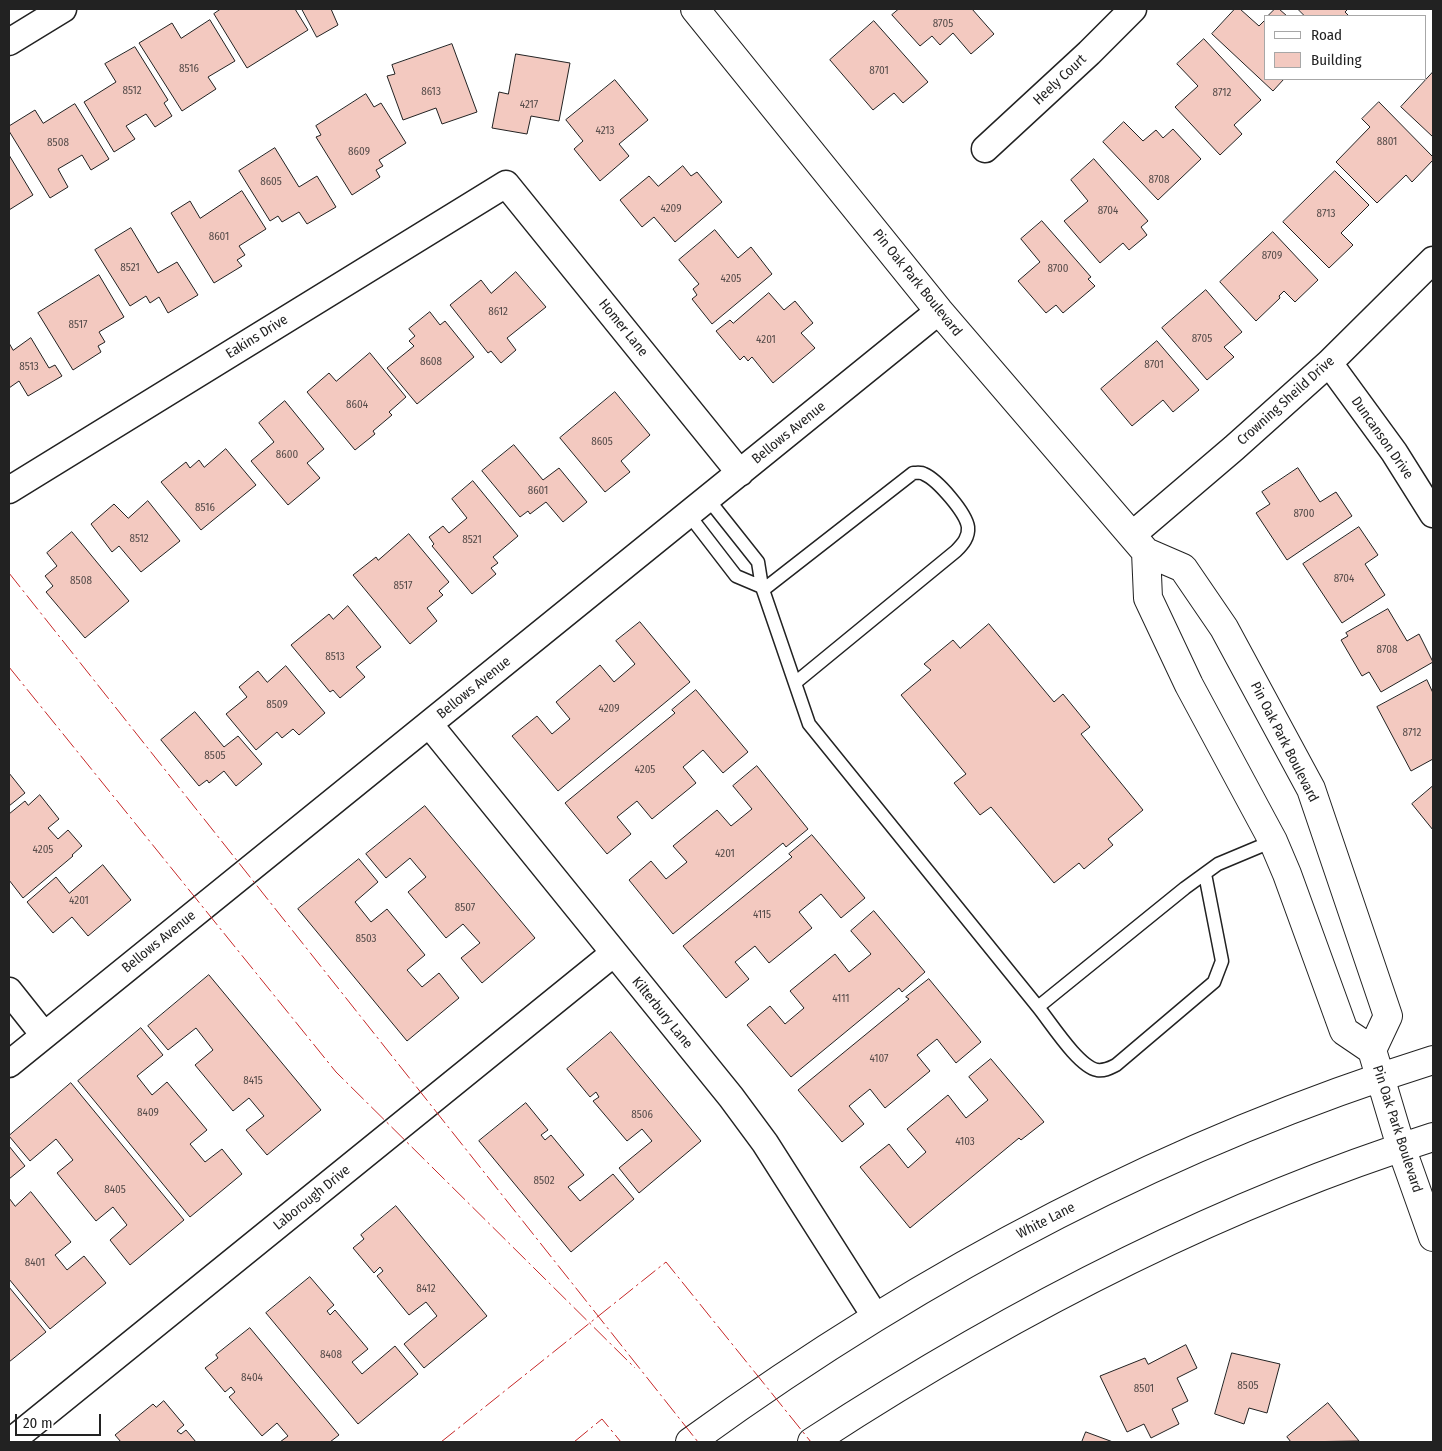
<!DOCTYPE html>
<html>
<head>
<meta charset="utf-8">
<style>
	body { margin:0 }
	#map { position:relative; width:1442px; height:1451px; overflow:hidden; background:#fff; font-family:"Fira Sans Condensed",sans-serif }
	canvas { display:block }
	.frame { position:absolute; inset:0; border:10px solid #222; pointer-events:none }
	.legend { position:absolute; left:1264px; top:15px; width:162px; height:65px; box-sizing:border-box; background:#fff; border:1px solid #a7a7a7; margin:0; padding:6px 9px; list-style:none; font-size:15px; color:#222 }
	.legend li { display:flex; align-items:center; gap:10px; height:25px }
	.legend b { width:25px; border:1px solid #a7a7a7 }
	.scale { position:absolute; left:15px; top:1414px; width:86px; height:22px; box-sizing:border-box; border:2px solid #222; border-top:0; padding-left:6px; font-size:15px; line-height:18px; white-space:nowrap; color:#222; -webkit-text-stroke:4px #fff; paint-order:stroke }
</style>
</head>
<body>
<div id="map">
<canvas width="1442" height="1451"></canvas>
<div class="frame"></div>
<ul class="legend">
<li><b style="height:6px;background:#fff"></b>Road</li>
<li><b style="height:14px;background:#f3c9c0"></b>Building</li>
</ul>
<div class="scale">20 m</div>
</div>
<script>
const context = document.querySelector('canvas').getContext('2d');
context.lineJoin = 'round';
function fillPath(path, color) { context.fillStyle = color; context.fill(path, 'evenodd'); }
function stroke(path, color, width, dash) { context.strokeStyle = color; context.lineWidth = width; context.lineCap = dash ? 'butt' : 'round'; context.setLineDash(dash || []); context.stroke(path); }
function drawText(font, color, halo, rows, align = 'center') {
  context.font = font + ' "Fira Sans Condensed",sans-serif'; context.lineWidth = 4; context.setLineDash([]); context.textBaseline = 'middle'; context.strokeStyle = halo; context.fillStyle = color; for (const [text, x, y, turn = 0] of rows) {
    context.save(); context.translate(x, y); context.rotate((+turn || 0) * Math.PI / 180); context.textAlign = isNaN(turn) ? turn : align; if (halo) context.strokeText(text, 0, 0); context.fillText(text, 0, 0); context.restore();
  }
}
const building = new Path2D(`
	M 221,9 L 295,9 L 308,30 L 247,68 L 214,14 Z
	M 302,9 L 331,9 L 338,25 L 317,37 Z
	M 899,9 L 972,9 L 994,34 L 971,54 L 953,33 L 940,45 L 932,36 L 920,46 L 892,15 Z
	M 1235,9 L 1240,9 L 1259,26 L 1266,19 L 1266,79 L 1284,79 L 1273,91 L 1212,34 Z
	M 1275,9 L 1279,9 L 1287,16 L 1268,16 Z
	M 1298,9 L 1348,9 L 1345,12 L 1349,16 L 1305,16 Z
	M 210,20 L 235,61 L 208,77 L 216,89 L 182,111 L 139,43 L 172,23 L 181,38 Z
	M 874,21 L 928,82 L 903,103 L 894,93 L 873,110 L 830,60 Z
	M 1204,39 L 1261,100 L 1234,125 L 1242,134 L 1220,155 L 1175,107 L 1198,86 L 1177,64 Z
	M 452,44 L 477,112 L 442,124 L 436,108 L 403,120 L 387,76 L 395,74 L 392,65 Z
	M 135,47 L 168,100 L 164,103 L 172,116 L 155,127 L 146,114 L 126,126 L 135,139 L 114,152 L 84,102 L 116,82 L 105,64 Z
	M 516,54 L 570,63 L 559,121 L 531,116 L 527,134 L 492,128 L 499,92 L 508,94 Z
	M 1433,72 L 1433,137 L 1401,107 Z
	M 615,80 L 648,120 L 619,144 L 629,156 L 600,181 L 574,149 L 583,141 L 566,120 Z
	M 366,94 L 374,107 L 381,103 L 406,143 L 379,160 L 383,166 L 376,170 L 380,177 L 352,195 L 316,137 L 321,135 L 316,126 Z
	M 1379,102 L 1433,157 L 1433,160 L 1412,182 L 1406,175 L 1377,203 L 1336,162 L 1370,127 L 1362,119 Z
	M 75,104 L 109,159 L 91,170 L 82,155 L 58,169 L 68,187 L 50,198 L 9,131 L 9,126 L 35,110 L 43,123 Z
	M 1124,122 L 1143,141 L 1156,130 L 1163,138 L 1173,129 L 1201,159 L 1158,200 L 1103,142 Z
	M 275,148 L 299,187 L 317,176 L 336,207 L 307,224 L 299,212 L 282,222 L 278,216 L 270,221 L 239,171 Z
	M 9,155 L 33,195 L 9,210 Z
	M 1094,159 L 1148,221 L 1141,227 L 1147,235 L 1129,250 L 1123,243 L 1100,263 L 1064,221 L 1088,201 L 1071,180 Z
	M 683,166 L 691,176 L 697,172 L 722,202 L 675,242 L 654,217 L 642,227 L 620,200 L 649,176 L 658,186 Z
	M 1335,171 L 1369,205 L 1341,233 L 1353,245 L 1329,268 L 1283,222 Z
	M 242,191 L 266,229 L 239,246 L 245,255 L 237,260 L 242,266 L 214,283 L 171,213 L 190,201 L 200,218 Z
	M 1042,221 L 1091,277 L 1088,279 L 1095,286 L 1063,313 L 1056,305 L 1046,313 L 1018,281 L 1040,262 L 1021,239 Z
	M 131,228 L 158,273 L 177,262 L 198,295 L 168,313 L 159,297 L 150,303 L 146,296 L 130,306 L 95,250 Z
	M 715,230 L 738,258 L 751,247 L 772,274 L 712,324 L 692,299 L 697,295 L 693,289 L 699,284 L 679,260 Z
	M 1273,232 L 1318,280 L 1295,302 L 1284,291 L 1279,296 L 1280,298 L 1256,321 L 1220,282 Z
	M 516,272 L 546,307 L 507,338 L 516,350 L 501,363 L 491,351 L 488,353 L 450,305 L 481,280 L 491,293 Z
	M 99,275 L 124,317 L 99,332 L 105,342 L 98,346 L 101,352 L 73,370 L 38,313 Z
	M 1206,290 L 1242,332 L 1224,347 L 1234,357 L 1207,380 L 1162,328 Z
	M 769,293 L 784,310 L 795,301 L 813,323 L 801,333 L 815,348 L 773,383 L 752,357 L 748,361 L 744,356 L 740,360 L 716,331 L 730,320 L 733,323 Z
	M 430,312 L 440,325 L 445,321 L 474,357 L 417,404 L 387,368 L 414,346 L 409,341 L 415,336 L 409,329 Z
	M 31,338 L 49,368 L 55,365 L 62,376 L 28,396 L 19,381 L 9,388 L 9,343 L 13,350 Z
	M 1157,341 L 1199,390 L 1173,412 L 1163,400 L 1132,426 L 1101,389 Z
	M 370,353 L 406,397 L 389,412 L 392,415 L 373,431 L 375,434 L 355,450 L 307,392 L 329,373 L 336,381 Z
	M 615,392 L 650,435 L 621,461 L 630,472 L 605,492 L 560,438 Z
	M 285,401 L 324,449 L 307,463 L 320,478 L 288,505 L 251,461 L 274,442 L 259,423 Z
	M 514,445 L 543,480 L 559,468 L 587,502 L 563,522 L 546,502 L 530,514 L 528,511 L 520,517 L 482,471 Z
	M 226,449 L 256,485 L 201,530 L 161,482 L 186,462 L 190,468 L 199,460 L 204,467 Z
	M 1298,468 L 1320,502 L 1336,492 L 1352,516 L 1287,560 L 1256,513 L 1270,504 L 1262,492 Z
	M 473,481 L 518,536 L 493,557 L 498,563 L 491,568 L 496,574 L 472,594 L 432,546 L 434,544 L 429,537 L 443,526 L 449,533 L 467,518 L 452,499 Z
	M 148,501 L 180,541 L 141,572 L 119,546 L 112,552 L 91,524 L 114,504 L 128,518 Z
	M 1359,527 L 1378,555 L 1365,564 L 1385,595 L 1342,623 L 1303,564 Z
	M 72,532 L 129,601 L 85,638 L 46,592 L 53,586 L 45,576 L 57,566 L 47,553 Z
	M 409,534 L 449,582 L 439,591 L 443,595 L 427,608 L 437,621 L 410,644 L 353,575 L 376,557 L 378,560 Z
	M 348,606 L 381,647 L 356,667 L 365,677 L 340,698 L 333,690 L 330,692 L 291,645 L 329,614 L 333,619 Z
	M 1388,609 L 1407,641 L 1419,634 L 1433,662 L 1381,692 L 1369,672 L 1362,676 L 1341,640 L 1348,636 L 1346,633 Z
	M 640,622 L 690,682 L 558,791 L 512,736 L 537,716 L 552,734 L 570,719 L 556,702 L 600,665 L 614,682 L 635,664 L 616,641 Z
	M 989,624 L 1054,702 L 1063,694 L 1090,727 L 1081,734 L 1143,810 L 1108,839 L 1113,845 L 1084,869 L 1079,863 L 1054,883 L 991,807 L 980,815 L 954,783 L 966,774 L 901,695 L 931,670 L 924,664 L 953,640 L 960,648 Z
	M 286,666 L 325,713 L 299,735 L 293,729 L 282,738 L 277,732 L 256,750 L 226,714 L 247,697 L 239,687 L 258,671 L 267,682 Z
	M 1427,680 L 1433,693 L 1433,759 L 1411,771 L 1377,707 Z
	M 696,690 L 748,752 L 723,773 L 703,750 L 683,767 L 696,783 L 652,819 L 637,801 L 617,817 L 631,834 L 607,854 L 565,803 L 675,713 L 672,710 Z
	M 195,712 L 224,747 L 238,736 L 262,764 L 236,786 L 224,771 L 209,783 L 207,780 L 199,786 L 161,740 Z
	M 757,766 L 808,829 L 786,847 L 783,843 L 673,934 L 629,880 L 651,861 L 666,879 L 687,862 L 673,846 L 717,810 L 731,826 L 752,809 L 733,786 Z
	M 9,773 L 25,793 L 9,806 Z
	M 1433,786 L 1433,830 L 1412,804 Z
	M 40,795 L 59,819 L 48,828 L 58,839 L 68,830 L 82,846 L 72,855 L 73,856 L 23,898 L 9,880 L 9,814 L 25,801 L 28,805 Z
	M 425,806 L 535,938 L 482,983 L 461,958 L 480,943 L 463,924 L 446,938 L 408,892 L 426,877 L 410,858 L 386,878 L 366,854 Z
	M 812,835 L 865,898 L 841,918 L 821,894 L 799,912 L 812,928 L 769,963 L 755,946 L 735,962 L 749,979 L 726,998 L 683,946 L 792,857 L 789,854 Z
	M 359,859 L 378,882 L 355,902 L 371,922 L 387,909 L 425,955 L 407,970 L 422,987 L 439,973 L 459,998 L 407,1041 L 298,909 Z
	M 103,865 L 131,900 L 88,936 L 72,917 L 53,933 L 27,902 L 56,877 L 69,893 Z
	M 874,911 L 925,972 L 902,992 L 899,988 L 791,1077 L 747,1025 L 770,1006 L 785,1024 L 804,1008 L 790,991 L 835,954 L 849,972 L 871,954 L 851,931 Z
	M 209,975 L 321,1110 L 267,1155 L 246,1130 L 264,1116 L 249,1098 L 233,1111 L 195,1065 L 213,1050 L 196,1028 L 168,1050 L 148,1026 Z
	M 929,979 L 981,1042 L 956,1063 L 937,1039 L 917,1055 L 930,1071 L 885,1108 L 870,1089 L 849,1106 L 864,1124 L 842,1142 L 798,1090 L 909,999 L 906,997 Z
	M 141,1028 L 163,1055 L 137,1076 L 152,1095 L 167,1082 L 207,1130 L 190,1144 L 205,1162 L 222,1149 L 242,1174 L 190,1217 L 78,1081 Z
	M 611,1032 L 701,1141 L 639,1193 L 619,1168 L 652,1141 L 642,1129 L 627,1141 L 593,1101 L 599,1097 L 596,1092 L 590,1097 L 567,1069 Z
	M 991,1059 L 1044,1122 L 1021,1140 L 1019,1138 L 910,1228 L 860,1167 L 889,1144 L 908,1168 L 926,1152 L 907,1129 L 948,1095 L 966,1118 L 988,1100 L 969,1077 Z
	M 71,1083 L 184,1220 L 130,1265 L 110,1240 L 127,1225 L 113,1207 L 96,1221 L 57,1173 L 73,1160 L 56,1139 L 30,1161 L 9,1136 Z
	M 526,1103 L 548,1130 L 541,1135 L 545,1140 L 551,1135 L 584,1175 L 568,1187 L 580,1201 L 613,1174 L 634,1199 L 571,1252 L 479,1141 Z
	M 9,1146 L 25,1166 L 9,1179 Z
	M 31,1192 L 71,1242 L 55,1255 L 67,1270 L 84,1256 L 106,1283 L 50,1329 L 9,1279 L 9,1198 L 15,1206 Z
	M 396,1206 L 487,1316 L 424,1368 L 404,1344 L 437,1316 L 426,1302 L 409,1315 L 377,1276 L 383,1271 L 380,1267 L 374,1273 L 353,1248 L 364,1239 L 361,1235 Z
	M 310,1277 L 334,1305 L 327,1311 L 330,1315 L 335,1310 L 368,1349 L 352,1362 L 362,1374 L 395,1346 L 418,1374 L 358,1424 L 266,1313 Z
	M 9,1287 L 46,1332 L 9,1362 Z
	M 250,1328 L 339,1435 L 330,1442 L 280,1442 L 288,1436 L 277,1423 L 262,1436 L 229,1397 L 235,1392 L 231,1387 L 225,1392 L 205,1368 L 218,1358 L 216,1355 Z
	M 1186,1345 L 1197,1368 L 1177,1378 L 1188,1401 L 1172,1409 L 1179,1424 L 1151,1438 L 1144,1424 L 1127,1432 L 1100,1376 L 1145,1358 L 1148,1364 Z
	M 1232,1353 L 1280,1364 L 1267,1413 L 1249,1408 L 1244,1424 L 1215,1414 Z
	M 164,1401 L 184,1425 L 177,1431 L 181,1434 L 186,1430 L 196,1442 L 121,1442 L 115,1435 L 153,1404 L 156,1407 Z
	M 1328,1403 L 1359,1441 L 1291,1442 L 1287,1437 Z
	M 1086,1432 L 1113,1442 L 1082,1442 Z`);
const lane = new Path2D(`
	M 708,499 L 758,562 L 762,587 L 809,724 L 1038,1007 L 1185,888 L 1218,864 L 1273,841
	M 689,515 L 736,576 L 762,587
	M 763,590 L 913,473 C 917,473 921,472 924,474 C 938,480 966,513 968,527 C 969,537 963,544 956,551 L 795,683
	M 1038,1007 C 1051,1023 1078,1066 1097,1070 C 1105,1071 1110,1068 1116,1065 L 1214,982 L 1222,961 L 1205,874`);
const street = new Path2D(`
	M 9,42 L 63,9
	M 985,149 L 1089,53 L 1133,9
	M 1329,363 L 1394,452 L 1433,514
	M 9,490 L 506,184 L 740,473
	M 1132,535 L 1234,448 L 1329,363 L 1433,260
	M 429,724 L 731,1097 L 765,1143 L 875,1316
	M 9,991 L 44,1035
	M 9,1064 L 939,311
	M 10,1442 L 614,953`);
const secondary = new Path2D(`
	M 695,9 L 939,311 L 1146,552 L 1183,568 L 1224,628 L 1311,789 L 1388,1016 L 1372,1050
	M 1146,552 L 1148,598 L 1189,685 L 1273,841 L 1287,874 L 1344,1031 L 1372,1050 L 1401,1147 L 1433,1237
	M 690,1442 C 917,1277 1165,1144 1433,1060
	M 812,1442 C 1005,1316 1213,1207 1433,1137`);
const power = new Path2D(`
	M 9,573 L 698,1442
	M 9,667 L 336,1072 L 635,1368
	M 441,1442 L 666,1262 L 811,1442
	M 574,1442 L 602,1419 L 621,1442`);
const numberNames = [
	["8705",943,24],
	["8516",189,69],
	["8701",879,71],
	["8512",132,91],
	["8613",431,92],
	["8712",1222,93],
	["4217",529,105],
	["4213",605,131],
	["8801",1387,142],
	["8508",58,143],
	["8609",359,152],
	["8708",1159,180],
	["8605",271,182],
	["4209",671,209],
	["8704",1108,211],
	["8713",1326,214],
	["8601",219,237],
	["8709",1272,256],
	["8521",130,268],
	["8700",1058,269],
	["4205",731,279],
	["8612",498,312],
	["8517",78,325],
	["8705",1202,339],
	["4201",766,340],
	["8608",431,362],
	["8701",1154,365],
	["8513",29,367],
	["8604",357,405],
	["8605",602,442],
	["8600",287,455],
	["8601",538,491],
	["8516",205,508],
	["8700",1304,514],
	["8512",139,539],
	["8521",472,540],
	["8704",1344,579],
	["8508",81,581],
	["8517",403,586],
	["8708",1387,650],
	["8513",335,657],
	["8509",277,705],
	["4209",609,709],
	["8712",1412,733],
	["8505",215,756],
	["4205",645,770],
	["4205",43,850],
	["4201",725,854],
	["4201",79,901],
	["8507",465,908],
	["4115",762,915],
	["8503",366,939],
	["4111",841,999],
	["4107",879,1059],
	["8415",253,1081],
	["8409",148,1113],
	["8506",642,1115],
	["4103",965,1142],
	["8502",544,1181],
	["8405",115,1190],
	["8401",35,1263],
	["8412",426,1289],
	["8408",331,1355],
	["8404",252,1378],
	["8505",1248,1386],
	["8501",1144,1389]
];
const streetNames = [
	["Heely Court",1060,80,-43],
	["Pin Oak Park Boulevard",917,283,51],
	["Homer Lane",623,328,51],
	["Eakins Drive",257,337,-32],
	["Crowning Sheild Drive",1286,401,-42],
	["Bellows Avenue",789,433,-39],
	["Duncanson Drive",1382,438,55],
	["Bellows Avenue",474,688,-39],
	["Pin Oak Park Boulevard",1284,742,63],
	["Bellows Avenue",159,942,-39],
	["Kilterbury Lane",662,1013,51],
	["Pin Oak Park Boulevard",1397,1129,72],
	["Laborough Drive",312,1198,-39],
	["White Lane",1046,1221,-27]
];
fillPath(building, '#f3c9c0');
stroke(building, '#222', 1);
stroke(lane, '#222', 15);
stroke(street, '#222', 29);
stroke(secondary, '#222', 30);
stroke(lane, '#fff', 12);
stroke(street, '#fff', 26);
stroke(secondary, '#fff', 28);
stroke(power, '#c62828', 1, [18, 4, 2.5, 4]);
drawText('11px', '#564c4a', null, numberNames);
drawText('14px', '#222', '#fff', streetNames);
</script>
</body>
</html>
